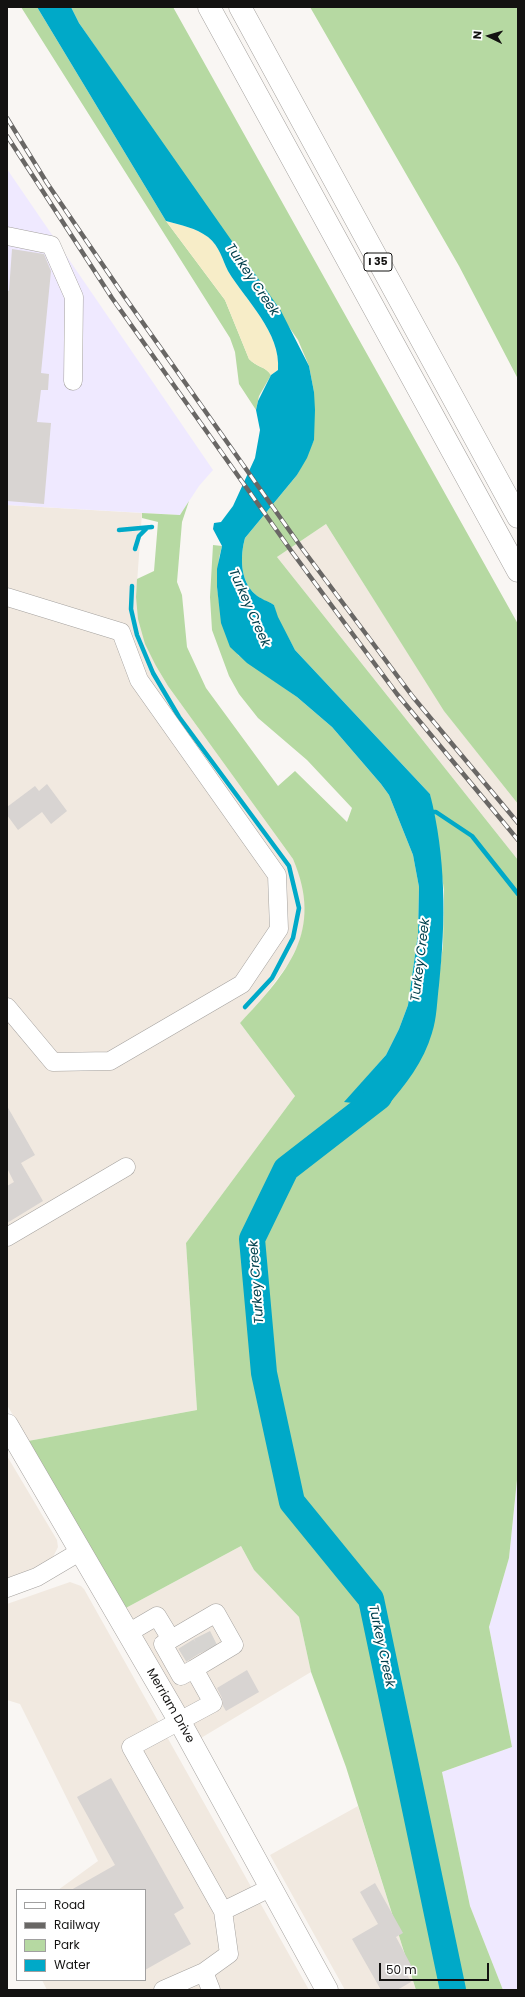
<!DOCTYPE html>
<html>
<head>
<meta charset="utf-8">
<style>
	body { margin:0 }
	#map { position:relative; width:525px; height:1997px; overflow:hidden; background:#f9f6f3; font-family:Poppins,sans-serif }
	canvas { display:block }
	.frame { position:absolute; inset:0; border:8px solid #131211; pointer-events:none }
	.legend { position:absolute; left:16px; top:1889px; width:130px; height:92px; box-sizing:border-box; background:#fff; border:1px solid #a1a0a0; margin:0; padding:5px 7px; list-style:none; font-size:12px; color:#131211 }
	.legend li { display:flex; align-items:center; gap:8px; height:20px }
	.legend b { width:20px; border:1px solid #a1a0a0 }
	.north { position:absolute; left:469px; top:16px; width:40px; height:40px; -webkit-text-stroke:3px #fff; paint-order:stroke; rotate:275deg; font-size:11px; font-weight:700; line-height:16px; text-align:center; color:#131211 }
	.north::after { content:''; display:block; margin:auto; width:14px; height:18px; background:#131211; clip-path:polygon(50% 0,100% 100%,50% 72%,0 100%) }
	.scale { position:absolute; left:379px; top:1963px; width:110px; height:18px; box-sizing:border-box; border:2px solid #131211; border-top:0; padding-left:5px; font-size:12px; line-height:14px; white-space:nowrap; color:#131211; -webkit-text-stroke:3px #fff; paint-order:stroke }
</style>
</head>
<body>
<div id="map">
<canvas width="525" height="1997"></canvas>
<div class="frame"></div>
<ul class="legend">
<li><b style="height:5px;background:#fff"></b>Road</li>
<li><b style="height:5px;background:#696765"></b>Railway</li>
<li><b style="height:11px;background:#b6d9a2"></b>Park</li>
<li><b style="height:11px;background:#00a9c8"></b>Water</li>
</ul>
<div class="north">N</div>
<div class="scale">50 m</div>
</div>
<script>
const context = document.querySelector('canvas').getContext('2d');
context.lineJoin = 'round';
function fillPath(path, color) { context.fillStyle = color; context.fill(path, 'evenodd'); }
function stroke(path, color, width, dash) { context.strokeStyle = color; context.lineWidth = width; context.lineCap = dash ? 'butt' : 'round'; context.setLineDash(dash || []); context.stroke(path); }
function drawText(font, color, halo, rows, align = 'center') {
  context.font = font + ' Poppins,sans-serif'; context.lineWidth = 4; context.setLineDash([]); context.textBaseline = 'middle'; context.strokeStyle = halo; context.fillStyle = color; for (const [text, x, y, turn = 0] of rows) {
    context.save(); context.translate(x, y); context.rotate((+turn || 0) * Math.PI / 180); context.textAlign = isNaN(turn) ? turn : align; if (halo) context.strokeText(text, 0, 0); context.fillText(text, 0, 0); context.restore();
  }
}
const built = new Path2D(`
	M 7,505 L 142,513 L 136,597 L 156,666 L 168,686 L 293,859 L 301,878 L 305,902 L 305,922 L 299,943 L 289,963 L 262,999 L 240,1023 L 295,1096 L 186,1243 L 197,1410 L 28,1441 L 7,1405 Z
	M 326,524 L 446,713 L 518,804 L 518,860 L 277,557 Z
	M 7,1456 L 57,1540 L 58,1547 L 50,1563 L 7,1581 Z
	M 241,1546 L 254,1570 L 299,1617 L 311,1672 L 201,1738 L 124,1609 Z
	M 70,1582 L 81,1586 L 84,1589 L 309,1990 L 47,1990 L 42,1980 L 145,1980 L 145,1890 L 58,1890 L 98,1861 L 20,1704 L 7,1700 L 7,1604 Z
	M 358,1806 L 416,1990 L 345,1990 L 270,1855 Z`);
const industrial = new Path2D(`
	M 7,169 L 213,470 L 199,486 L 180,515 L 7,505 Z
	M 518,1470 L 518,1990 L 503,1990 L 470,1906 L 442,1772 L 512,1747 L 489,1627 L 509,1558 Z`);
const green = new Path2D(`
	M 21,7 L 37,7 L 166,221 L 225,300 L 249,359 C 256,367 265,366 271,375 L 259,396 L 256,410 L 239,384 L 235,352 L 230,338 Z
	M 71,7 L 173,7 L 518,624 L 518,804 L 444,711 L 326,524 L 277,557 L 518,860 L 518,1470 L 509,1558 L 489,1627 L 512,1747 L 442,1772 L 470,1906 L 503,1990 L 416,1990 L 346,1767 L 311,1672 L 299,1617 L 254,1570 L 241,1546 L 124,1609 L 28,1441 L 197,1410 L 186,1243 L 295,1096 L 240,1023 C 288,972 324,931 293,859 L 168,686 L 156,666 L 145,644 L 138,619 L 136,597 L 137,579 L 154,571 L 158,522 L 142,518 L 142,513 L 180,515 L 189,501 L 182,522 L 177,582 L 182,595 L 187,647 L 206,688 L 278,786 L 295,771 L 347,822 L 352,808 L 307,760 L 258,718 L 239,694 L 229,676 L 212,630 L 210,597 L 213,545 L 222,546 L 219,558 L 217,587 L 219,602 L 238,655 L 297,697 L 332,727 L 381,784 L 389,795 L 413,855 L 419,887 L 418,934 L 408,1005 L 399,1029 L 386,1055 L 345,1102 L 432,1032 L 443,945 L 444,890 L 430,794 L 295,650 L 277,617 L 274,605 C 268,602 260,599 255,594 C 240,581 240,556 245,538 L 297,475 L 314,440 L 314,392 L 309,366 L 298,340 L 79,23 Z
	M 310,7 L 518,7 L 518,379 L 459,266 Z`);
const sand = new Path2D(`
	M 166,221 C 181,225 196,228 208,237 C 220,247 222,259 228,271 C 246,301 281,332 278,370 L 271,375 C 265,366 256,367 249,359 L 225,300 Z`);
const water = new Path2D(`
	M 37,7 L 71,7 L 79,23 L 281,311 L 309,366 L 314,392 L 315,410 L 314,440 L 307,458 L 297,475 L 245,538 C 240,556 240,581 255,594 C 260,599 268,601 274,605 L 278,617 L 295,650 L 430,794 C 446,857 446,921 439,985 C 437,1000 437,1018 432,1033 C 424,1061 405,1086 386,1107 L 344,1102 L 386,1055 L 399,1029 L 408,1005 L 418,934 L 419,887 L 413,855 L 389,795 L 381,784 L 332,727 L 297,697 L 247,663 L 230,647 L 221,623 L 217,587 L 217,569 L 222,546 L 213,529 L 214,523 L 221,522 L 233,506 L 255,458 L 260,430 L 256,410 L 258,401 L 271,375 L 278,370 C 281,332 246,301 228,271 C 222,259 220,247 208,237 C 196,228 181,225 166,221 Z`);
const stream = new Path2D(`
	M 119,530 L 152,527
	M 135,549 L 139,536 L 147,528
	M 132,586 L 131,609 L 137,635 L 153,673 L 179,717 L 289,866 L 299,908 L 293,938 L 272,978 L 245,1007
	M 429,812 L 436,812 L 472,836 L 518,894`);
const river = new Path2D(`
	M 389,1078 L 379,1097 L 286,1169 L 252,1239 L 264,1373 L 292,1502 L 371,1599 L 453,1990`);
const building = new Path2D(`
	M 12,249 L 44,254 L 51,271 L 41,373 L 49,374 L 48,390 L 41,390 L 37,422 L 51,423 L 44,504 L 7,501 L 7,290 L 9,291 Z
	M 47,784 L 67,811 L 51,824 L 42,812 L 18,830 L 7,815 L 7,807 L 35,786 L 39,791 Z
	M 7,1106 L 35,1155 L 21,1163 L 43,1201 L 7,1223 L 7,1186 L 14,1182 L 7,1168 Z
	M 247,1670 L 259,1692 L 226,1711 L 223,1706 L 222,1698 L 217,1688 Z
	M 111,1778 L 184,1908 L 174,1914 L 191,1944 L 145,1970 L 145,1890 L 71,1890 L 115,1865 L 77,1797 Z
	M 375,1883 L 403,1933 L 396,1937 L 412,1967 L 405,1971 L 411,1982 L 397,1990 L 381,1990 L 352,1939 L 378,1924 L 360,1892 Z`);
const minorTunnel = new Path2D(`
	M 202,1635 L 209,1649
	M 186,1644 L 194,1657`);
const minor = new Path2D(`
	M 7,236 L 51,245 L 74,297 L 73,381
	M 7,597 L 121,632 L 139,680 L 277,875 L 279,929 L 242,984 L 110,1061 L 53,1062 L 7,1007
	M 7,1237 L 126,1167
	M 7,1588 L 37,1577 L 81,1551
	M 128,1633 L 157,1616 L 171,1639
	M 194,1669 L 181,1676 L 163,1644 L 216,1613 L 234,1645 L 194,1669 L 213,1703 L 131,1747 L 223,1911 L 270,1888
	M 163,1990 L 204,1972
	M 211,1990 L 204,1972 L 229,1954 L 223,1911`);
const major = new Path2D(`
	M 7,1425 L 180,1722 L 327,1990`);
const highway = new Path2D(`
	M 209,7 L 518,571
	M 240,7 L 518,517`);
const rail = new Path2D(`
	M 7,118 L 47,183 L 124,296 L 301,547 L 413,697 L 518,823
	M 7,136 L 112,298 L 292,552 L 397,694 L 518,840`);
const shields = [
	[378,262,28]
];
const shieldNames = [
	["I 35",378,262]
];
const streetNames = [
	["Merriam Drive",170,1706,60]
];
const waterNames = [
	["Turkey Creek",252,280,56],
	["Turkey Creek",249,608,66],
	["Turkey Creek",421,960,-83],
	["Turkey Creek",257,1282,-94],
	["Turkey Creek",381,1646,78]
];
fillPath(built, '#f1e9e0');
fillPath(industrial, '#efe9ff');
fillPath(green, '#b6d9a2');
fillPath(sand, '#f7edc8');
fillPath(water, '#00a9c8');
stroke(stream, '#00a9c8', 4.5);
stroke(river, '#00a9c8', 26);
fillPath(building, '#d8d4d2');
stroke(minorTunnel, '#d6d4d1', 18, [18, 9]);
stroke(minor, '#a5a29f', 19);
stroke(major, '#a5a29f', 23);
stroke(highway, '#a5a29f', 23);
stroke(minor, '#fff', 18);
stroke(major, '#fff', 22);
stroke(highway, '#fff', 22);
stroke(rail, '#696765', 4.5);
stroke(rail, '#fff', 3, [9]);
for (const [x, y, w] of shields) { const box = new Path2D(); box.roundRect(x - w / 2, y - 9, w, 18, 3); context.fillStyle = '#fff'; context.fill(box); stroke(box, '#131211', 1); }
drawText('bold 11px', '#131211', null, shieldNames);
drawText('12px', '#131211', '#fff', streetNames);
drawText('italic 13px', '#01404d', '#fff', waterNames);
</script>
</body>
</html>
